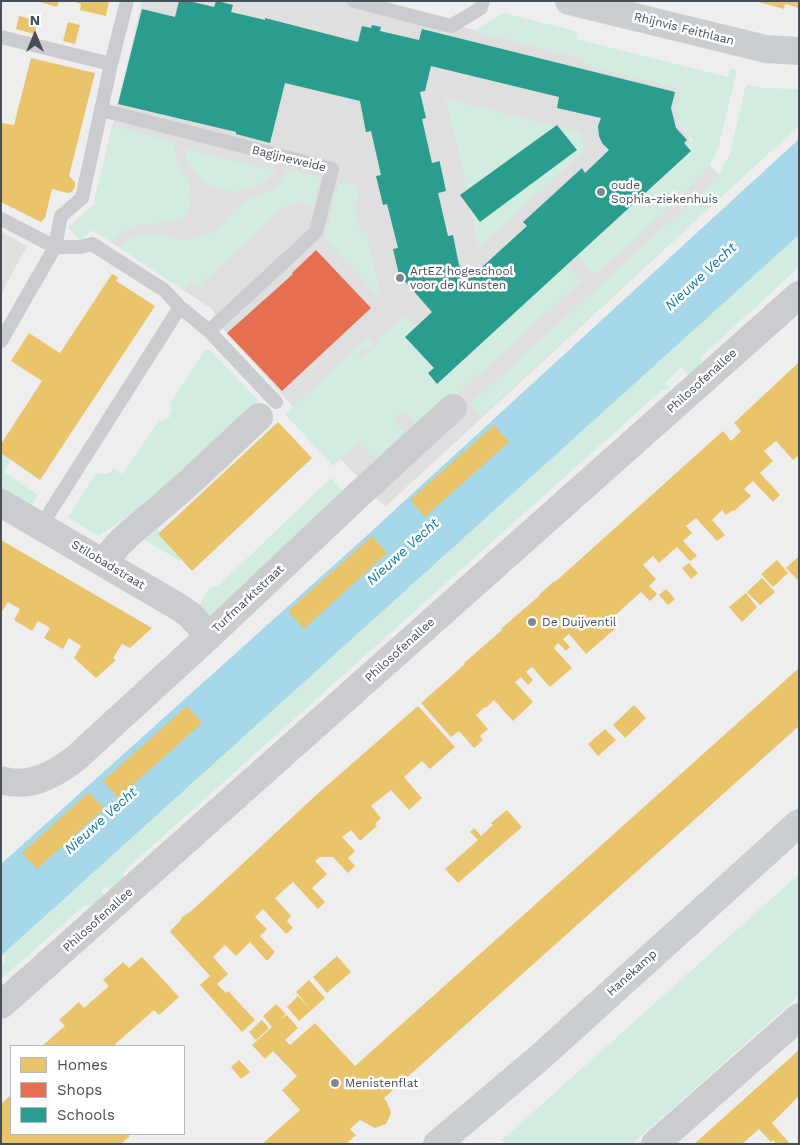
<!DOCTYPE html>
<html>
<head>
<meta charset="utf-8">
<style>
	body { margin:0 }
	#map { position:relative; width:800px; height:1145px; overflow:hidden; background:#eee; font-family:"Work Sans",sans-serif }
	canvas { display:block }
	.frame { position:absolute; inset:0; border:2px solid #464f59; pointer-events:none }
	.legend { position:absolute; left:10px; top:1045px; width:175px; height:90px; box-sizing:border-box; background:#fff; border:1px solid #b5b9bd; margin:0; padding:6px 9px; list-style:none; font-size:15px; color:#464f59 }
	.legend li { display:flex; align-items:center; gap:10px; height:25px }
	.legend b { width:25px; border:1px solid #b5b9bd }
	.north { position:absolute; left:10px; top:10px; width:50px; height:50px; -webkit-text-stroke:4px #fff; paint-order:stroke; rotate:0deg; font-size:14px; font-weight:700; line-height:20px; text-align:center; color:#464f59 }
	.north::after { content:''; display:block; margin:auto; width:18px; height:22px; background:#464f59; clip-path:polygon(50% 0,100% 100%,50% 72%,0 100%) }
</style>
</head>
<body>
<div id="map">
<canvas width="800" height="1145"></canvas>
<div class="frame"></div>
<ul class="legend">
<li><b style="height:14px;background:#e9c46a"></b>Homes</li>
<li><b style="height:14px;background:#e76f51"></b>Shops</li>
<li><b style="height:14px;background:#2a9d8f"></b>Schools</li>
</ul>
<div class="north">N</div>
</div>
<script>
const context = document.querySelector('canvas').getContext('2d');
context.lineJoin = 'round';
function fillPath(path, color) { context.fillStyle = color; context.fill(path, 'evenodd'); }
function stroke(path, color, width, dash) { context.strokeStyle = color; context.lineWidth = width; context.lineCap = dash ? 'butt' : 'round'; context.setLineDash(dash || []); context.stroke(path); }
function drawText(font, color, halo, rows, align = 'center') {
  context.font = font + ' "Work Sans",sans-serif'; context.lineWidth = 5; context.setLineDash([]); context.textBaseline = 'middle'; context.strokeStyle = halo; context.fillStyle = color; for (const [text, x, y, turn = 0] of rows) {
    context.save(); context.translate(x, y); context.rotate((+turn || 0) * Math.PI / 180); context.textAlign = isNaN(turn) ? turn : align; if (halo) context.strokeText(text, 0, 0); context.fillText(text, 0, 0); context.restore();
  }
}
const education = new Path2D(`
	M 142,1 L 357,1 L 677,80 L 690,143 L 731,188 L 385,507 L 226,333 L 212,309 L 88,227 Z
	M 1,232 L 27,246 L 1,294 Z`);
const green = new Path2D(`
	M 504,13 L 578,32 L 576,39 L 728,77 L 730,69 L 737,70 L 720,141 L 715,156 L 707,169 L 682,195 L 595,275 L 569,247 L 627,201 L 693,140 L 680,126 L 676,108 L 680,89 L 583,65 L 584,59 L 474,31 Z
	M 746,84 L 765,88 L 799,89 L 799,126 L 481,416 L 470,404 L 697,197 L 720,172 L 730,154 Z
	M 445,99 L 579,132 L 584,151 L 479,247 L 464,182 L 466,181 Z
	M 113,126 L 174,142 C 175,148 175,155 177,161 C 182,172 192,184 191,196 C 190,231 155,219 133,227 C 124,230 118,236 111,242 L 93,230 L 82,239 L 79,240 L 68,227 L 94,204 Z
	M 184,149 L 276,171 C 255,195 218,199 196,174 C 189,166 187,158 184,149 Z
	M 288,170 L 320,177 L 314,205 L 298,202 L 282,208 L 205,280 L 200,289 L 190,282 L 184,291 L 120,248 C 148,219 166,243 195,239 C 219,235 224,217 241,205 C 262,190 273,198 288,170 Z
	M 339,182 L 356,186 L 359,201 L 353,203 L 360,232 L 366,231 L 381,299 L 325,239 Z
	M 799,235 L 799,267 L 702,356 L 700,367 L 690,376 L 681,367 L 665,383 L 671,389 L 662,390 L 124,871 L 122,882 L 112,891 L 107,886 L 101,891 L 106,896 L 96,905 L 84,906 L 1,979 L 1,964 L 4,962 L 4,956 L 2,956 L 7,951 Z
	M 559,257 L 581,281 L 420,428 L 403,410 L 392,420 L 409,437 L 379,463 L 358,442 L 333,466 L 285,414 L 368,337 L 373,343 L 358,356 L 360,360 L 379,343 L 377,341 L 405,316 L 416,327 Z
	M 209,349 L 259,401 L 182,473 L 143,505 L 99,536 L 68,518 L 96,473 L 108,474 L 114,468 L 122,474 L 159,421 L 163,421 L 169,418 L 172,409 L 169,405 L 205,350 Z
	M 1,452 L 12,460 L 4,472 L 38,495 L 31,507 L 1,490 Z
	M 331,478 L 346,494 L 211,616 L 198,607 L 210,587 L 217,587 Z
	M 157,528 L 160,532 L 158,534 L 182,559 L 180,561 L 143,539 Z
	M 799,874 L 799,996 L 632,1144 L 506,1144 L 502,1140 Z`);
const water = new Path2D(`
	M 799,139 L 799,235 L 1,956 L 1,864 L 363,539 Z`);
const homes = new Path2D(`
	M 37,1 L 59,1 L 57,7 Z
	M 72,1 L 109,1 L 106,16 L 80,10 L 81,4 Z
	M 755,1 L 799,1 L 799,8 L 785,4 L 784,9 Z
	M 19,16 L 38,21 L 34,34 L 16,29 Z
	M 68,22 L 80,25 L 75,44 L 63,41 Z
	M 31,58 L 95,73 L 69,176 L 75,182 L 75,187 L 72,192 L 68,193 L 52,189 L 45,218 L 41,222 L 1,202 L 1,123 L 14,125 Z
	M 112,274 L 118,277 L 116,281 L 155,306 L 40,480 L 1,453 L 1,444 L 42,381 L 11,361 L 29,333 L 60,353 Z
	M 799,362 L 799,455 L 793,460 L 776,441 L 764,451 L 773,461 L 760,473 L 780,495 L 773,502 L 753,481 L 744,489 L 751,496 L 734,511 L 733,510 L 726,515 L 722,510 L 712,520 L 725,535 L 717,541 L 696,518 L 686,526 L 692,533 L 683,541 L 697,556 L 690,561 L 677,547 L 659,563 L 653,556 L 643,565 L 656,579 L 649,586 L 657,594 L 650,601 L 641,592 L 610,620 L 617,627 L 586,654 L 569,634 L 563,639 L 570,647 L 566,651 L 558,643 L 554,648 L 572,668 L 550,687 L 532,667 L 526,672 L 533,680 L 528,685 L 521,677 L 515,682 L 533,702 L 513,721 L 494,700 L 486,708 L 485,707 L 476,715 L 488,729 L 480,736 L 483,740 L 474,748 L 459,731 L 451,737 L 421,703 L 465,664 L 464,663 L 502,630 L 501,629 L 510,621 L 539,596 L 539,595 L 554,581 L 555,582 L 723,431 L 731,441 L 741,431 L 734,423 Z
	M 278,422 L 312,458 L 192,571 L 158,534 Z
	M 494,425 L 509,442 L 425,517 L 410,500 Z
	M 372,536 L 387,553 L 304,629 L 288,611 Z
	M 1,540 L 152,628 L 130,648 L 122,644 L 113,658 L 116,660 L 96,678 L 74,658 L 81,646 L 69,638 L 63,649 L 44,638 L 50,628 L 38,621 L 32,631 L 14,620 L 20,609 L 8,602 L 1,613 Z
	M 799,556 L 799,581 L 786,568 Z
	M 777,560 L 788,573 L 773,587 L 761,574 Z
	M 689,563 L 698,573 L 691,579 L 682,568 Z
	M 762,578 L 775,592 L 760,605 L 747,592 Z
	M 666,589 L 675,599 L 668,605 L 659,595 Z
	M 746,593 L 757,607 L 742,622 L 729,607 Z
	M 799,668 L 799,726 L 384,1098 L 387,1102 L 391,1113 L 386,1124 L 375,1128 L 360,1120 L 350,1129 L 356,1135 L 346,1144 L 262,1144 L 300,1110 L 282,1090 L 297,1076 L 273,1051 L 265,1059 L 252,1045 L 272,1027 L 263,1016 L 276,1004 L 286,1014 L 280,1019 L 287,1015 L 298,1028 L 285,1040 L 290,1045 L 315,1023 L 355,1066 Z
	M 634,705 L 646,718 L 625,738 L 613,725 Z
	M 187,706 L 202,723 L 118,798 L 103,781 Z
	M 418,706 L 455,747 L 430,769 L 422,761 L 404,777 L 422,798 L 409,810 L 391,790 L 371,806 L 381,818 L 375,824 L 377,826 L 360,841 L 351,830 L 342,837 L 355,851 L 348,858 L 355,866 L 348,873 L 333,857 L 320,857 L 315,861 L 327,874 L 312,888 L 325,902 L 318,909 L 293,882 L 275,898 L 291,916 L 287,921 L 293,928 L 286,934 L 263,909 L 255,917 L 267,929 L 260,936 L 275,952 L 267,961 L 250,942 L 236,956 L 225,945 L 213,957 L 228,974 L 217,984 L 226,993 L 228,991 L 255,1020 L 242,1032 L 200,985 L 210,976 L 172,934 L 172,935 L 170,931 L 181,920 L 182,917 L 190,912 L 223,882 L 315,796 Z
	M 605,729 L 616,740 L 598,756 L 588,744 Z
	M 89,792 L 104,809 L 37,869 L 22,853 Z
	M 507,810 L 522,827 L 458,883 L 445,869 L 478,840 L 470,832 L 474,828 L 481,836 L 493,825 L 491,823 Z
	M 337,956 L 351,972 L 327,993 L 313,977 Z
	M 142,957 L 179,997 L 159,1015 L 154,1010 L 113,1046 L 42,1046 L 65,1026 L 59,1020 L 79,1002 L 84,1008 L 109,986 L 103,980 L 123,962 L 129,968 Z
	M 309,980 L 325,998 L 299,1021 L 287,1007 L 298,996 L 309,1007 L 296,992 Z
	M 262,1020 L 269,1028 L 256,1040 L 249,1032 Z
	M 799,1050 L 799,1096 L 772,1123 L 790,1144 L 776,1144 L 773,1140 L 771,1142 L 759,1129 L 742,1144 L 694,1144 Z
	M 239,1060 L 250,1072 L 241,1079 L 231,1067 Z
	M 11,1095 L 11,1134 L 129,1134 L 129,1137 L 121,1144 L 1,1144 L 1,1104 Z`);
const shops = new Path2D(`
	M 316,250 L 371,308 L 282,391 L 227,333 L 293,274 L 292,273 Z`);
const schools = new Path2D(`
	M 179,1 L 189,1 L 214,7 L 216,1 L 217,1 L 233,5 L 231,12 L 265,20 L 265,18 L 358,42 L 362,26 L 371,28 L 372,25 L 381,27 L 380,31 L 419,40 L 422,29 L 675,92 L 671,108 L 676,128 L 687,140 L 684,143 L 691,151 L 437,384 L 428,373 L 434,368 L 405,337 L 432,312 L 402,278 L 400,279 L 393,249 L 398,248 L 387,204 L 383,205 L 376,176 L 381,175 L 371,131 L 366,132 L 360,101 L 285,83 L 270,143 L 236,134 L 236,132 L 118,104 L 142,9 L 175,17 ZM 431,66 L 559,97 L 557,108 L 601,118 L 598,126 L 599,136 L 602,143 L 609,150 L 585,173 L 582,168 L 523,222 L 527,226 L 470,278 L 459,265 L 453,235 L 448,236 L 438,193 L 446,191 L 440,163 L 440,161 L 432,163 L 422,119 L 426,118 L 420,92 L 425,91 Z
	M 557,125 L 577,150 L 480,222 L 460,195 Z`);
const lane = new Path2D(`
	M 354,1 L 451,26 L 481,8 L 483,1
	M 1,37 L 111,64
	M 102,110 L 332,169 L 316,232 L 209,331
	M 1,219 L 55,247 L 80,247 L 92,244 L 164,290 L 180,307 L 209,331 L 276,402
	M 1,341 L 55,247 L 61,216 L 82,198 L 111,64 L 127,1
	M 41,526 L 180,307`);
const street = new Path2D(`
	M 1,503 L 177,606 L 190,615 L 209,636
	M 104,563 C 120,537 146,521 168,501 C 199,474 229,445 259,417
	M 1,780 C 29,789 54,775 76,758 L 209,636 L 356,497 L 453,408
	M 1,1005 L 799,295
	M 655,1144 L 799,1017`);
const secondary = new Path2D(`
	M 569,1 L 766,49 L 799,51
	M 437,1144 L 539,1058 L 799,823`);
const markers = [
	[601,192,5,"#81878d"],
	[400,278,5,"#81878d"],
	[532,622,5,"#81878d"],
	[335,1083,5,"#81878d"]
];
const streetNames = [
	["Rhijnvis Feithlaan",684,29,14],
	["Bagijneweide",289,159,14],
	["Philosofenallee",702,381,-42],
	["Stilobadstraat",108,565,31],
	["Turfmarktstraat",248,599,-43],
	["Philosofenallee",400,650,-42],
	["Philosofenallee",98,920,-42],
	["Hanekamp",632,973,-42]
];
const poiNames = [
	["oude",611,185],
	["Sophia-ziekenhuis",611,199],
	["ArtEZ hogeschool",410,271],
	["voor de Kunsten",410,285],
	["De Duijventil",542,622],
	["Menistenflat",345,1083]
];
const waterNames = [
	["Nieuwe Vecht",701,277,-43],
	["Nieuwe Vecht",403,552,-42],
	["Nieuwe Vecht",101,821,-42]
];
fillPath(education, '#e0dfdf');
fillPath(green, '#d2eddf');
fillPath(water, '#a7d8ea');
fillPath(homes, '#e9c46a');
fillPath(shops, '#e76f51');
fillPath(schools, '#2a9d8f');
stroke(lane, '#cacccf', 14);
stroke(street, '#cacccf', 28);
stroke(secondary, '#caced1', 28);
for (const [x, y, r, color] of markers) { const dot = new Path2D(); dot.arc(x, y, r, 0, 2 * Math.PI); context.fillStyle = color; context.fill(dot); stroke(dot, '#fff', 2); }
drawText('12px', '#464f59', '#fff', streetNames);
drawText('12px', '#464f59', '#fff', poiNames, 'left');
drawText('italic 14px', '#1079a2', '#fff', waterNames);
</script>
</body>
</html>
